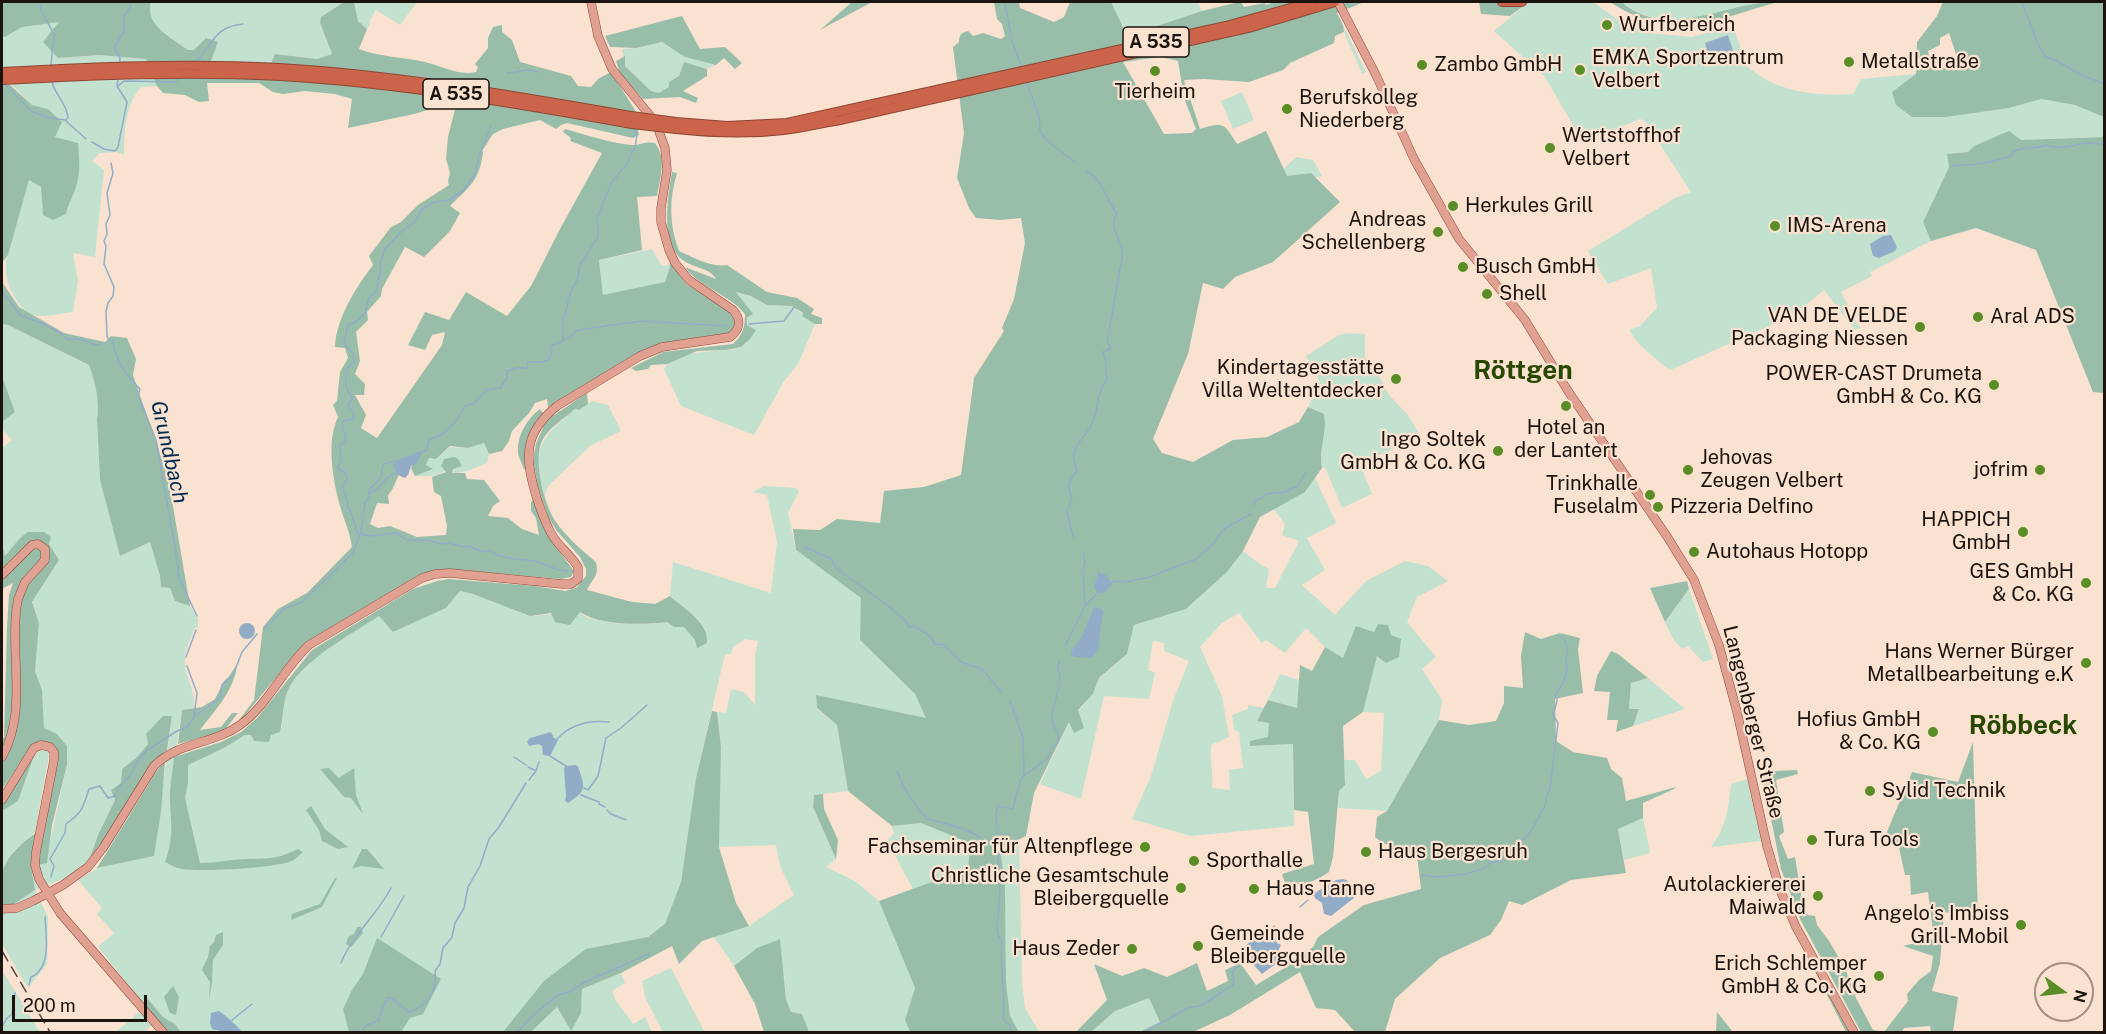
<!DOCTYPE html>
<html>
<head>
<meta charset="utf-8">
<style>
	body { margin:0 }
	#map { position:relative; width:2106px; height:1034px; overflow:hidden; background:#fae2d1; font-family:"Public Sans",sans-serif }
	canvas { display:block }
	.frame { position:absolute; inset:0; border:3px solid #1b130d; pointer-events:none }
	.north { position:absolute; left:2034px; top:962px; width:60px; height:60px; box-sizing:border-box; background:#fae2d1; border:2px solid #a18f83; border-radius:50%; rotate:105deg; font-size:16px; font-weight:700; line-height:24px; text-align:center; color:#1b130d }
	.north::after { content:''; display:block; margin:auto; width:21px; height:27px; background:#5a8d25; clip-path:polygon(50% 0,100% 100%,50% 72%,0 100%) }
	.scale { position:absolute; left:12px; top:995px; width:135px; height:27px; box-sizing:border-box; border:3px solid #1b130d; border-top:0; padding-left:8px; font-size:18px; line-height:21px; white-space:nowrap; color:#1b130d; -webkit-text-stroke:4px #fae2d1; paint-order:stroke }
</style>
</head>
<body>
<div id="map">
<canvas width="2106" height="1034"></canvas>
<div class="frame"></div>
<div class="north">N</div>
<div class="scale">200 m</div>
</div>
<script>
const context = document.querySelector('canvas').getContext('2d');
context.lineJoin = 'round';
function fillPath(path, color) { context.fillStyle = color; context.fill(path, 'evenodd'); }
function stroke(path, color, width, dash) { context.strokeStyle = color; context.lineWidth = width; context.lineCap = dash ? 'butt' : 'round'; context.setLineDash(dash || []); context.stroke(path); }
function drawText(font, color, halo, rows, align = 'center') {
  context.font = font + ' "Public Sans",sans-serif'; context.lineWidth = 4.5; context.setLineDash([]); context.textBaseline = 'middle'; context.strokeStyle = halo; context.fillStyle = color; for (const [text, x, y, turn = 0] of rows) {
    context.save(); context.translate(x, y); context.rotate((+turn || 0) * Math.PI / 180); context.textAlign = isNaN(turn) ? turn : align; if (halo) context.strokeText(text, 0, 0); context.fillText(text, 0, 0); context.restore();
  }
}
const green = new Path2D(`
	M 151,2 L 344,2 L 321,17 L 320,24 L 332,54 L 317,59 L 275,54 L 271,63 L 211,61 L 217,43 L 194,50 L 188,50 C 172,38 143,25 151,2 Z
	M 354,2 L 417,2 L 400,25 L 376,10 L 370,20 L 370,25 L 367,29 L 358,21 Z
	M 1111,2 L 1197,2 L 1202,11 L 1157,26 L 1125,31 Z
	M 1529,2 L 1593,2 L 1621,22 L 1649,33 L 1692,37 L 1733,26 L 1742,52 L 1733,57 C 1746,65 1759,77 1773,83 C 1798,94 1826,96 1853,94 L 1861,79 L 1916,74 L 2009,108 L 2040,99 L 2075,105 L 2104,117 L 2104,137 L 2021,140 L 1974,146 L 1969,152 L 1948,154 L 1949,167 L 1923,222 L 1931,241 L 1870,272 L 1872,276 L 1841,292 L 1860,328 L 1855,330 L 1824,290 L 1792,316 L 1670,370 C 1655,358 1639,347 1629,330 L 1640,326 L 1657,308 L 1651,268 L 1608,284 L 1588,251 L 1675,198 L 1691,192 L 1645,121 L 1640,119 L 1583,142 L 1545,77 L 1494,31 Z
	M 1621,2 L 1760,2 C 1716,13 1661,35 1621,2 Z
	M 60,21 L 58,58 L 99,55 L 147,59 L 157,86 L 141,87 C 125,105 124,132 124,155 L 117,152 L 100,153 L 92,161 L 104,170 L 95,257 L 73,253 L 78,281 L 73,312 C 62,313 44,318 34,315 C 14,309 0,272 8,255 L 29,179 L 41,187 L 43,214 L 66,214 L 68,204 L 76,188 L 55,137 L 48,109 L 32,105 L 2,75 L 2,36 L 5,37 L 22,27 Z
	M 1343,25 L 1366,72 L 1362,74 L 1344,32 Z
	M 663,42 L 685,57 L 716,65 L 707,69 L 684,62 L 678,77 L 669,82 L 670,87 L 659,93 L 651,91 L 625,66 L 622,49 L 636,48 Z
	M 1242,92 L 1254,120 L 1233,129 L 1221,101 Z
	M 1296,157 L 1313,160 L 1322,176 L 1263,188 Z
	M 652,249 L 661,265 L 665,266 L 671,263 L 665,282 L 603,296 L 599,260 Z
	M 735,292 L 751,296 L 767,305 L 792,306 L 815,324 L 798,364 L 784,381 L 754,435 L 681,406 L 664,369 C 678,347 717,354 738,348 C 743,347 746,343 750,339 L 747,318 L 752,315 Z
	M 2,324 L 8,325 L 89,365 C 95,382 100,401 97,420 L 100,480 L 120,556 L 150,542 L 160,576 L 161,587 L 170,588 L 175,601 L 190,606 L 198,619 L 198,627 L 194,629 C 191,638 185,649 185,658 C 184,675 195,689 194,706 L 193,708 L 182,710 L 170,788 L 172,818 L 171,845 L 165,862 L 200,864 L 185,798 L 188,783 L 188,764 L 224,748 L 245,735 L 271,735 L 281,731 C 283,719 283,701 288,690 C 303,659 352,634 379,616 L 393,632 L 446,608 L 460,591 L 473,594 L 530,616 L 580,612 L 587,618 L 615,623 L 645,624 L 667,622 L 684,626 L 695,640 L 701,622 L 670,596 L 673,562 L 771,593 L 777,542 L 767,495 L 753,492 L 764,486 L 796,488 L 799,491 L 788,513 L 796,550 L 862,598 L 860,640 L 915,694 L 927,719 L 816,696 L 817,709 L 837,725 L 848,791 L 814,795 L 813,807 L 836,859 L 826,867 L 855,881 L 879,901 L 915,988 L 905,1020 L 910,1032 L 809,1032 L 802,1014 L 791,1012 L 786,999 L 784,973 L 757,948 L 734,966 L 714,937 L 749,926 L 794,895 L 780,866 L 776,845 L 718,847 L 721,747 L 717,712 L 726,713 L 731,689 L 744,692 L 755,705 L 755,656 L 758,641 L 745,639 L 733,647 L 731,654 L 725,654 L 696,778 L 681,882 L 665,925 L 648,937 L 626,942 L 513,1022 L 503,1032 L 181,1032 L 175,1024 L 163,1017 L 148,999 L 143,1003 L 98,947 L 114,933 L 97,914 L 102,908 L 78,880 L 97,868 L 154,856 L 172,716 L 163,717 L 146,734 L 148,744 L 137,757 L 122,769 L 121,783 L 112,790 L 115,800 L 98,835 L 88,863 L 70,876 L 35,890 L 48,917 L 47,964 L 28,988 L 2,944 L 2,904 L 12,905 L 35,890 L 31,866 L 50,841 L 67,765 L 67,746 L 57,734 L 44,728 L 42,690 L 35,671 L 39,623 L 32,602 L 59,560 L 49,544 L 20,538 L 5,557 L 2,543 L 2,448 L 12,440 L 2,429 L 2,422 L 15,412 L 2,376 Z
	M 1347,333 L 1365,334 L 1365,358 L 1373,365 L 1389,395 L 1408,415 L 1420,435 L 1360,465 L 1372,494 L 1342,508 L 1325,467 L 1322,468 C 1318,449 1328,432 1324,414 L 1308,407 L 1320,382 L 1306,356 L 1339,335 Z
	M 592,401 L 608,405 L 621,431 L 590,446 L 548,486 L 545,496 C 532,447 539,440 575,409 L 579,410 Z
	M 484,443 L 489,454 L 487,463 C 474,468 466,473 452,473 L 458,459 C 443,475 437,477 415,476 L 432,469 L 426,465 L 429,458 L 436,459 L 450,447 L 468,448 Z
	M 1315,478 L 1336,523 L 1307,538 L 1325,570 L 1302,585 L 1335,615 L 1366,581 L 1405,561 L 1428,566 L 1448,581 L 1417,597 L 1407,622 L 1436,657 L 1422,669 L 1442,700 L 1439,720 L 1387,811 L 1338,808 L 1339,791 L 1345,785 L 1344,760 L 1355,760 L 1366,779 L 1381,771 L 1384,713 L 1363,712 L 1377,656 L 1374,632 L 1343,659 L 1325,647 L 1306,628 L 1285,653 L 1266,640 L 1262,643 L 1239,613 L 1222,623 L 1200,647 L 1222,696 L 1229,737 L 1211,745 C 1210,760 1213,773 1212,788 L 1230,790 L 1229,770 L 1243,768 L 1239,732 L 1234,730 L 1232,715 L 1248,709 L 1248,705 L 1264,708 L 1257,720 L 1269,723 L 1268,738 L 1251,741 L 1251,746 L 1293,744 L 1294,826 L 1191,836 L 1132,819 L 1151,776 L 1173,701 L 1189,661 L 1164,651 L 1164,643 L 1153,641 L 1148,670 L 1155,673 L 1149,699 L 1104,696 L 1081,799 L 1040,784 L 1070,721 L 1093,694 L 1099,679 L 1127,654 L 1134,625 L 1186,609 L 1227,572 L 1243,551 L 1261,565 L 1269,569 L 1266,588 L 1275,588 L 1299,541 L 1282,535 L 1285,524 L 1273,508 L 1305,492 Z
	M 1689,589 L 1713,659 L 1703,662 L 1688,646 L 1682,649 L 1673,639 L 1665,622 Z
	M 1280,674 L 1299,680 L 1297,708 L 1268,700 Z
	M 1648,678 L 1685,709 L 1633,726 L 1639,710 L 1629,709 L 1631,683 Z
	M 40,750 L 47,751 L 49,755 L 35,832 L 15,850 L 2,873 L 2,811 L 18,801 L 34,756 Z
	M 1747,779 L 1761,841 L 1711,847 C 1727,825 1728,810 1731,784 Z
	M 1643,818 L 1650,853 L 1624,860 L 1618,828 Z
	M 921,823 L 970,843 L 968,869 L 913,889 L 887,841 L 894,833 L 892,826 Z
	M 1019,839 L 1022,982 L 1025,1008 L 1039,1032 L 1019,1032 L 1010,1016 L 1006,981 L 1005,885 L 1000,849 Z
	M 671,968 L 704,1031 L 663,1032 L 645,997 L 642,981 Z
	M 2,970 L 40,1032 L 2,1032 Z
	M 621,973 L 625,983 L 612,991 C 616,1005 626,1012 633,1024 L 645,1017 L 652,1032 L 531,1032 L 557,1007 L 570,1030 L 581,1013 L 582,989 Z
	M 1149,998 L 1160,1022 L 1139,1032 L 1091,1032 L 1115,1011 Z
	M 140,1011 L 152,1025 L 144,1032 L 116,1032 Z`);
const forest = new Path2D(`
	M 2,2 L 151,2 C 144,25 172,38 188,50 L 194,50 L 206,38 L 218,42 L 211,61 L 271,63 L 275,54 L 317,59 L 332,54 L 320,23 L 321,17 L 344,2 L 354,2 L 358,21 L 367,29 L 359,49 C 380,57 402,57 425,62 C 442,66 458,76 476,72 L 478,67 L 475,64 L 488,48 L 488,38 L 493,27 L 502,25 L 502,32 L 512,40 L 520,62 L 571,76 L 578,86 L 591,87 L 598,79 L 611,72 L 635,110 L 639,135 L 633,138 L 567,123 L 561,125 L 556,129 L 540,120 L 503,129 L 493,134 L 482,151 L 483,152 C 480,180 469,187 450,206 L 460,213 L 450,231 L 424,257 L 405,247 L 382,289 L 381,296 L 367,312 L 368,320 L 356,332 L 360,361 L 355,374 L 365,384 L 364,395 L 355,395 L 366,415 L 361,428 L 377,438 L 442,345 L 445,332 L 432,335 L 425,350 L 408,345 L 425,312 L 449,320 L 466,292 L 507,316 L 531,286 L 560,229 L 602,153 L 570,141 L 571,138 L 563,132 L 565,129 C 587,135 610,143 632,145 C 641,145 645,141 655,143 C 667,158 660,179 657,196 L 637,197 L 642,250 L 599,260 L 603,295 L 665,282 L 671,263 L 686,284 L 731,312 L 735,324 C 733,328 731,333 727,335 C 715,341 677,340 660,344 L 548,407 L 547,399 L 535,403 L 529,413 L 512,431 L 509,441 L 502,451 L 489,454 L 484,443 L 468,448 L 450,446 L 436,459 L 429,458 L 426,465 L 433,469 L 415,476 L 411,468 L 415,460 L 400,459 L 396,464 L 401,472 C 395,480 395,488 388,495 L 389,504 L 377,503 L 370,524 L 378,528 L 390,526 L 417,537 L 446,535 L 447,526 L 441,496 L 434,492 L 432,477 L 446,472 L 441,466 L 444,459 L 454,457 L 458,459 L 462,466 L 453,469 L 452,473 L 465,473 L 467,479 L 484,480 L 500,501 L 493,506 L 488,516 L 508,518 L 522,529 L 539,535 L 536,518 L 531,511 L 531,502 L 535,499 L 550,539 L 574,571 L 571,577 L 561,579 L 449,569 L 435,570 L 421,574 L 296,653 L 242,719 L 240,719 L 254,700 L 263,627 L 278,609 L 307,593 L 352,547 C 350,532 344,520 340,506 C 333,480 326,442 338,417 L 333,405 L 337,401 L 340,372 L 348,358 L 345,348 L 335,347 C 336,319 356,287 373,265 L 369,256 L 391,227 L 401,222 L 418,205 L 449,185 L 448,181 L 450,173 L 446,159 L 448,137 L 455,109 L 441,106 L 414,114 L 348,128 L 352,99 L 335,94 L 305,91 L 283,94 L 273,92 L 259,83 L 207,83 L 209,101 L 199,102 L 185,95 L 163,93 L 157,86 L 146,59 L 99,55 L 58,58 L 43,42 L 59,22 L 22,27 L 5,37 L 2,36 Z
	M 852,2 L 872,2 L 820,30 Z
	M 994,2 L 1019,2 L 1020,8 L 1054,22 L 1064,17 L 1070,2 L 1111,2 L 1125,31 L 1157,26 L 1202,11 L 1239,2 L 1241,2 L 1244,7 L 1265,3 L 1266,5 L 1274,2 L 1364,2 L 1337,13 L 1343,25 L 1344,32 L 1335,36 L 1334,43 L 1290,63 L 1283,70 L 1249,82 L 1204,79 L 1184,80 L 1200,129 C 1224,122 1224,123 1237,144 L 1266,131 L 1287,176 L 1311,173 L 1340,202 L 1273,262 L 1235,277 L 1223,289 L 1203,283 L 1188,354 L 1153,439 L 1162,453 L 1193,462 L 1233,440 L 1267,437 L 1299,422 L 1308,407 L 1324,414 C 1328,432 1318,449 1322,468 L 1305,492 L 1260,517 L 1243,551 L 1227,572 L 1186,609 L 1134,625 L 1127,654 L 1099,678 L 1093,694 L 1078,710 L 1084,728 L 1074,733 L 1069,722 L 1034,793 L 1026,836 L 1000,849 L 1005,885 L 1006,981 L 1010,1016 L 1019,1032 L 910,1032 L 905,1020 L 915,988 L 879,901 L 968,869 L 970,843 L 921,823 L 892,826 L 848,791 L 837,725 L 817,708 L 816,695 L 926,718 L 915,694 L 860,640 L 861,598 L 796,550 L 793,529 L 820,530 L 837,519 L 880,523 L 884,491 L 924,487 L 961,475 L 974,378 L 1004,331 L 1002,328 L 1014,299 L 1025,243 L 1021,218 L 1001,220 L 976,218 L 969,208 L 957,178 L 964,133 L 953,47 L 959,42 C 959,35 961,33 968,31 L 973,36 L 983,33 L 1001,39 L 1005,36 L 1002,24 L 997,19 ZM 1160,57 L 1178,61 L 1184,98 L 1196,129 L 1192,133 L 1164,134 L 1123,62 Z
	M 1479,2 L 1529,2 L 1510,16 L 1481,14 Z
	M 1610,2 L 1621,2 C 1669,42 1726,1 1778,2 C 1713,20 1673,43 1610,2 Z
	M 1943,2 L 2104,2 L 2104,117 L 2075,105 L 2041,99 L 2009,108 L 1945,117 L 1912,117 L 1896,105 L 1892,92 L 1916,74 L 1917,42 L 1937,16 ZM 1949,33 L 1958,60 L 1954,67 L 1932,68 L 1928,51 L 1940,45 L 1940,38 Z
	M 682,16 L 700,49 L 725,47 L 742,63 L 735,69 L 724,58 L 716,65 L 685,57 L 662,42 L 636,48 L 610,47 L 605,36 Z
	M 625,56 L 625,66 L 651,91 L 659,93 L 669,87 L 669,82 L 679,76 L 684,62 L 707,69 L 707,76 L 683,91 L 698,98 L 696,103 L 680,97 L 643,99 L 620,74 L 616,61 Z
	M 2,85 L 10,85 L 32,105 L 48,109 L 62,122 L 55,137 L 78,143 C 79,158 81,172 76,187 C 73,197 68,204 66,214 L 53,220 L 43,215 L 41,187 L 29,180 L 8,255 L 2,263 Z
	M 2009,131 L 2021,140 L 2104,137 L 2104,393 L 2093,392 L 2036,250 L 1976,228 L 1931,241 L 1923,222 L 1949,167 L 1947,154 L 1968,152 L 1974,146 Z
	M 672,172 L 677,173 C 669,200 669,224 679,251 C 693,257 711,268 727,265 L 767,292 L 797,298 L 814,309 L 811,314 L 822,318 L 822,324 L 815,324 L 802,316 L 803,313 L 792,306 L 767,305 L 751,296 L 736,292 L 753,314 L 747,318 L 747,325 L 756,330 L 750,339 L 741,347 L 726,350 L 697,351 L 667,364 L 651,365 L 648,369 L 636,371 L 631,368 L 663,352 L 733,344 C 743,335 745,327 745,314 C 729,294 700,288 685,267 L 716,279 C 710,268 694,268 684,261 C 659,244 668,197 672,172 Z
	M 2,282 L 19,307 L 64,333 L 105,342 L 111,336 L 127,338 L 136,359 L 133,375 L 168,477 L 190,606 L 175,601 L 170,588 L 161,587 L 160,576 L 150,542 L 120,556 L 100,480 L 97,420 C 100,401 95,382 89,365 L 8,325 L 2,324 Z
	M 2,376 L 15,412 L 2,422 Z
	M 587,393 L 588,404 L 579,410 L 575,409 C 564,419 548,428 542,441 C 533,460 544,505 556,522 C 566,536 581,550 595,561 C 601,574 592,579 587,590 L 632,602 L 655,604 L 670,596 C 684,609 709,622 707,643 L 697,648 L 695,640 L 684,627 L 674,627 L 667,622 C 644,625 600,626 580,612 L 570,625 L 555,622 L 551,613 L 530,616 L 473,594 L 460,591 L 446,608 L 393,632 L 379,616 C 352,634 302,660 288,690 C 283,701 283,719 280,732 L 271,735 L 269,742 L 254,741 L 251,735 L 245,735 L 224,748 L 188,765 L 188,783 L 185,798 L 200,863 C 216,863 232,859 248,859 C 271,858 275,860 298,849 L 303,852 C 299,855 296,859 292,861 C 275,868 196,873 178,868 C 174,867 169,864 165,862 C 174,837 171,825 170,800 C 169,786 173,772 174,757 L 221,742 L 241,732 L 257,718 L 312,650 L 413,589 L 437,581 L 449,579 L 535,586 L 565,591 L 576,588 L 586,576 L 586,569 L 580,557 L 557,531 L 548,517 L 538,487 L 534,464 L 534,454 L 536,444 L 544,425 L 551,417 Z
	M 540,409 L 544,414 C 528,430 524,447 526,469 L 524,469 C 522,463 518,457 518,451 C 517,435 528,418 540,409 Z
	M 28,532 L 44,532 L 51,537 L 49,544 L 59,560 L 32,602 L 39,623 L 35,671 L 42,690 L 44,728 L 57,734 L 67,746 L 67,765 L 52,825 L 47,863 L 31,866 L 35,890 L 12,905 L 2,904 C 2,895 1,885 2,876 C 3,857 29,836 44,828 L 58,761 L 57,750 L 50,743 L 40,741 L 30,748 L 2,790 L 2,738 L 4,738 L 7,627 L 9,595 L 13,583 L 2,589 L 2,543 L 5,556 L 20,538 Z
	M 1687,581 L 1689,589 L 1665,622 L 1650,588 Z
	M 1378,624 L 1388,625 L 1391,635 L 1401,639 L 1399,657 L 1386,663 L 1377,656 L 1363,712 L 1343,726 L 1345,785 L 1339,791 L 1333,857 L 1329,872 C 1314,882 1302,887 1285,883 L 1282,874 L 1314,864 L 1308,812 L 1294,810 L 1293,744 L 1250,746 L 1250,741 L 1268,737 L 1269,723 L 1257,721 L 1268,700 L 1297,708 L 1300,665 L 1312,671 L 1325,647 L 1343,658 L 1356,626 L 1374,632 Z
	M 1525,632 L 1541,639 L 1560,633 L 1580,638 L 1578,649 L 1583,693 L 1555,699 L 1556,741 L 1573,752 L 1607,758 L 1611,769 L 1622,778 L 1626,801 L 1676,787 L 1674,789 L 1643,803 L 1643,818 L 1618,829 L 1626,873 L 1571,880 L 1522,905 L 1509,901 L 1501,920 L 1490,935 L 1440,958 L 1395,999 L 1385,1032 L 1355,1032 L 1335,1010 L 1316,1008 L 1300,972 L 1230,1015 L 1193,1032 L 1139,1032 L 1160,1022 L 1149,998 L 1115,1011 L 1091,1032 L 1076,1032 L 1107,1000 L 1094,964 L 1122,976 L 1144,968 L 1167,977 L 1197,963 L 1207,991 L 1228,981 L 1225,970 L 1240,963 L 1256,985 L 1288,966 L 1313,947 L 1318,937 L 1364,905 L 1421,889 L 1417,856 C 1403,848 1387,848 1375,837 L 1377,817 L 1387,811 L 1439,720 L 1469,725 L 1496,721 L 1504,703 L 1504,686 L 1523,688 L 1521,656 Z
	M 1611,651 L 1618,654 L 1648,678 L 1631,683 L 1629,709 L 1639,709 L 1633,726 L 1616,732 L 1618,720 L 1607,720 L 1610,692 L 1594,691 L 1597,676 Z
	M 237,664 C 235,690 215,710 200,730 L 221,727 L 232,713 L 238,713 L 224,731 L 178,744 L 182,710 L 202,707 L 215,699 L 224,681 L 228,678 Z
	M 712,711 L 717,712 L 721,747 L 719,847 L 736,903 L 749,926 L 702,941 L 679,964 L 672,946 L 621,973 L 582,989 L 581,1013 L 571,1031 L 557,1007 L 531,1032 L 503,1032 L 544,981 L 586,949 L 648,937 L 665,924 L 681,882 L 696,778 Z
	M 163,716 L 172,716 L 167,750 L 155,760 L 146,773 L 88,863 L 98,835 L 115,800 L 111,790 L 121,783 L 122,769 L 137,757 L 148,744 L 146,734 Z
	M 1973,742 L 1978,917 L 1944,912 L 1940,963 L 1932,991 L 1958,997 L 1953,1032 L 1931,1032 L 1930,1026 L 1904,1028 L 1902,1032 L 1861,1032 L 1800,919 L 1781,869 L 1763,778 L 1773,771 L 1797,770 L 1798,774 L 1776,780 L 1784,832 L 1779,836 L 1788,859 L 1795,857 L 1803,906 L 1808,915 L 1815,916 L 1817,925 L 1829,941 L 1845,968 L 1856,998 L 1873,1030 L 1884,1032 L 1908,1001 L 1907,994 L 1919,980 L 1931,971 L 1933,956 L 1903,946 L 1934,939 L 1928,892 L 1911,895 L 1910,875 L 1905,875 L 1898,843 L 1884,839 L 1912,772 L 1958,782 Z
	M 34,756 L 18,801 L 2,811 L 2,802 Z
	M 165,761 L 161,812 L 154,856 L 97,868 L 156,772 Z
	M 329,768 L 339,778 L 354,768 L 356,795 L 363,814 L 351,798 L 344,797 L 320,769 Z
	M 823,794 L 824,809 L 838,840 L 836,859 L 813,807 L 814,795 Z
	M 311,806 L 325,829 L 348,847 L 338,849 L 322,841 L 319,830 L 306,810 Z
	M 362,849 L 367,849 L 384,869 L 361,866 L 352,869 Z
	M 335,878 L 337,878 L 322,907 L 291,920 L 292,914 L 320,904 Z
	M 1786,915 L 1850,1032 L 1846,1032 Z
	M 357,927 L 361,927 L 363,933 L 351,947 L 346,944 L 348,937 L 354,934 Z
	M 223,932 L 223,945 L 213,960 L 212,983 L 209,999 L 210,982 L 202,970 L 208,957 L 210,946 L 214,942 L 216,935 Z
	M 377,938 L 441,979 L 423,1014 L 410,1018 L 401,1032 L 349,1032 L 343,1009 L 352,990 L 363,974 Z
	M 780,939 L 786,999 L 791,1012 L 802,1014 L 809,1032 L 764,1032 L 755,1004 L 734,966 L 757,948 Z
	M 173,986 L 179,997 L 176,1015 L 170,1013 L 164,997 Z
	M 148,999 L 163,1017 L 175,1024 L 181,1032 L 168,1032 L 143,1003 Z
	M 1717,1012 L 1733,1032 L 1716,1032 Z`);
const water = new Path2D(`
	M 1728,35 L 1733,51 L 1710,59 L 1705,43 Z
	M 1891,235 L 1897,247 L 1895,251 L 1879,258 L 1873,256 L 1870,244 L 1883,236 Z
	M 423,451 L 416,464 L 411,466 L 408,475 L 405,478 C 398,477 394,469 393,464 L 396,463 L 395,461 Z
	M 1098,572 L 1106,575 L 1112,584 L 1104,593 L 1099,593 L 1094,588 Z
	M 1094,607 L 1100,608 L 1103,611 L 1098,649 L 1092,658 L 1075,657 L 1071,655 L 1071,652 L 1082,636 Z
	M239 631a8 8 0 1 1 16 0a8 8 0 1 1-16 0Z
	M 551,732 L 554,738 L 558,740 L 550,756 L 543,755 L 542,746 L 539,744 L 529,746 L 527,742 L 530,738 Z
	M 575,765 L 578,766 C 584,787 589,789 568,803 L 565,801 L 566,796 L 564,769 L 566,766 Z
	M 1343,879 L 1348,881 L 1354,898 L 1331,916 L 1324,914 L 1322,903 L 1315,898 L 1313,894 L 1336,880 Z
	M 1275,925 L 1275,929 L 1280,933 L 1276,939 L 1277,943 L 1281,945 L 1276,955 L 1280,961 L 1262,974 L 1248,959 L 1246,945 Z
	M 219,1011 C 228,1018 236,1024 242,1032 L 225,1032 L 212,1029 L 210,1023 L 211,1013 Z`);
const stream = new Path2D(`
	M 43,2 L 40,9 L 54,34 L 51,65
	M 1005,2 L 1012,42 L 1022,67
	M 2022,2 L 2036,40 L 2045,57 C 2057,59 2070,69 2081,75 C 2089,79 2097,80 2104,84
	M 120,62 L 120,58 L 114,48 L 124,31 L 124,16 L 131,7 L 129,2
	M 195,63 C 214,44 213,27 243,24
	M 507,73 L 527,70 L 539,72
	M 52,82 C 55,95 67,103 68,118 L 65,120
	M 4,83 L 31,111 L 50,118 L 65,120 L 86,139
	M 1027,83 L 1039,116 L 1040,131 L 1046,140 L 1075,162
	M 118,86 L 124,81 L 175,82 L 179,78
	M 92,142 L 104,149 L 115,151 L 118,147 L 127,102 L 117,86 L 118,79
	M 111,163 L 113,173 L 107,193 L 110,215 L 106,224 L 107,234 L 104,241 L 106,246 L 104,264 L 114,287 L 113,296 L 108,303 L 106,311 L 107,336 L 109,340 L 113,341 C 114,360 127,376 140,389 L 138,395 L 156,440 L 175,546 L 179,578 L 197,616
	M 1951,168 L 1954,165 C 1975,166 1992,162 2012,156 L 2013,152 C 2023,146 2035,150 2045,145 C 2056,149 2069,147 2079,144 C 2086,142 2097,144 2104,144
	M 2,293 L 10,301 L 20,315 L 46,325 L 62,334 L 66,339 L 80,339 L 96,345 L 102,344
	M 749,324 L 784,321 L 794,307
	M 563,339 L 563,318 L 566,312 L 570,294 L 577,280 L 580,265 L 598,237 L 597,218 L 604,200 L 612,182 L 626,165 L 635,147 L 637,135 L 633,128
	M 410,456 L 427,450 L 428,441 C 433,437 438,437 442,434 C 450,430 461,415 465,406 L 473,404 L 487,390 L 500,388 L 507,378 L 507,371 L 517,368 L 527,368 L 528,362 L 543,362 L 550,359 L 552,345 L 561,342 L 578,330 L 641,321 L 727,326
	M 370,493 L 378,489 L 385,480 L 396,472
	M 1254,505 L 1255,501 L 1268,494 L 1284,492 L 1298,486 L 1305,473
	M 361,534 L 370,536 L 396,533 L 407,540 L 428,540 L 441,544 L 450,543 L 464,547 L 469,546 L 483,552 L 490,550 C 502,562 526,557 540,563 C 550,566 557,571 568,571
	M 359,535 C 353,525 354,514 348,508 L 347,500 L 342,487 L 347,479 L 345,473 L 337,468 L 341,462 L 340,445 L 344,442 L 346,435 L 342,428 L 343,421 L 354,419 L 353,412 L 349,408 L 349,403 L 353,398 C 343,387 346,381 348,367 L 354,362 L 353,354 L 344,343 L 348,325 L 357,321 L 365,313 L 369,298 L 376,291 L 381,269 L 380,263 L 385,249 L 401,232 L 415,222 L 421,210 L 434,202 L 449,200 L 463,191 L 475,174 L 479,156 L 491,126
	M 1073,537 L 1067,512 L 1072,498 C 1066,486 1069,481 1077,470 C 1075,465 1072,458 1074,452 C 1077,443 1085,435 1090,428 C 1099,413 1096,392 1107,379 L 1106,361 L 1103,352 L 1111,348 L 1107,342 L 1123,253 C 1121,238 1108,229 1117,213 C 1104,198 1104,180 1086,171
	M 805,547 L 831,559 L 837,569 L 883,602 L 905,620 L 909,627 L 914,626 L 930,636 L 935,644 L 944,645 L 961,662 L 982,669 L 1001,692
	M 1109,584 L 1115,581 L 1126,582 L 1150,577 L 1196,559 L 1213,544 L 1225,528 L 1251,514
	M 1085,606 L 1098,592
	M 264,629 L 284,609 L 302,602 L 353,553 L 361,531 L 365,503 L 369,497 L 369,490 L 381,477 L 383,464 L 397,461
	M 1065,646 L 1085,606 L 1083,571 L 1085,562 L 1083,554
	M 186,657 L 196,630
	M 187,666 L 197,693 L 194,716
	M 1010,701 L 1023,738 L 1024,775
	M 557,739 C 571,724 590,720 609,722
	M 550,756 L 566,766
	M 514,757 L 526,765
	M 528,767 L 536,771
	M 897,771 C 903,789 915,804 927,819 C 937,821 976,831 981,839 C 983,841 984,845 985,848
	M 529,780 L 536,771 L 539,762
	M 584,788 L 588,790 L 598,776 L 606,738 L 621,728 L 647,705
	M 581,795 L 599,802 L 599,804 L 605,807
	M 607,810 L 611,814 L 626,820
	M 1422,875 L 1437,877 L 1466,874 L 1485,868 L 1490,863 L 1502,860 L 1530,833 L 1545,806 L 1547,794 L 1550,789 L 1558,723 L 1553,715 L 1557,701 L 1556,694 L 1564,681 L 1567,668 L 1566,658 L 1568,648 L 1563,637
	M 51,877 L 54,866 L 50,859 L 65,833 L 66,824 C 83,812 83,807 89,789 L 100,786 L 108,798 L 115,796 L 119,787 L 130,776 L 136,763 L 146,751 L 177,731 L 187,727 L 194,717 L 220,698 L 222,685 L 234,673 L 242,652 L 257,634
	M 1350,889 L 1375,884
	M 1300,907 L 1308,900
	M 381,937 L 404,896
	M 341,963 C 352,935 377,915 391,888
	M 29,985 L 31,977 C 52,968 46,935 45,917
	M 232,1020 L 252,1004
	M 2,1027 L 7,1018 L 12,1014 L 15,993
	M 361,1032 L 367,1025 L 378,1021 L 387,998 L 391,998 L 409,1012 C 427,1007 438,989 435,971 L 440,964 L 443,948 L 452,937 L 455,923 L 464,908 L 468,887 L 480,866 L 489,839 L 499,827 L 526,783
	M 510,1032 L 519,1031 L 530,1018 L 558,995 L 569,992 L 585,982 L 649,954
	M 1010,1032 L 1011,1026 L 1003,1019 C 1006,993 999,966 1002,940 L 998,935 L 997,927 L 1000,893 L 996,813 L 998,806 L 1013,809 L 1021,778 L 1048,758 L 1052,747 L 1058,743 L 1059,734 C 1044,716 1058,701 1060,680 C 1060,673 1057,669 1059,662
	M 1145,1032 L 1188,1008 L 1200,1006 L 1210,1000 L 1233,985 L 1234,982 L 1232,971 L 1241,964`);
const major = new Path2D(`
	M 1338,2 L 1376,75 L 1414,159 L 1459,239 L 1525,320 L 1568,391 L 1668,538 L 1694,580 L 1719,645 L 1737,712 L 1767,846 L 1780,890 L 1796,927 L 1854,1032
	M 2,575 L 32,545 L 38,544 L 45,549 L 45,560 L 25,582 L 18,599 C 8,650 29,710 2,757
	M 2,800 L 34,748 L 41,745 L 50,747 L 54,752 L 54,760 L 36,852 L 35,865 L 39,879 L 60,913 L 163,1032
	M 2,909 L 17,908 L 33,901 L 63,885 L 88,867 L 103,848 L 154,766 C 179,741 212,745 240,725 C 268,705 283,669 309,645 L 422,578 L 435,574 L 450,573 L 562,584 L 571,584 L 578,579 L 578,567 C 571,556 561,548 554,538 C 546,526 542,513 537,499 C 525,459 522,434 557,406 L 640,356 L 662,347 L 730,337 C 741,329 741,319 733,310 L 689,280 L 675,263 L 669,250 L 661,222 L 661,208 L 667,170 L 665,148 L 656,123 L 612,69 L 598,36 L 591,2`);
const highway = new Path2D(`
	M 1502,2 L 1522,2
	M 2,72 C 94,67 187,63 279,68 C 398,75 515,96 631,116
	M 2,80 C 94,75 187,71 280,76 C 399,83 515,103 632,124
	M 676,122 L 727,126 L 787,123 L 1226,26 L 1312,2
	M 676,129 C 713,133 748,134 784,130 C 803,128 822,123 840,120 L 1252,27 L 1335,2`);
const rail = new Path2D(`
	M 2,951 L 50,1032`);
const highwayBridge = new Path2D(`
	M 631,116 L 676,122
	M 632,124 L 676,129`);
const markers = [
	[1607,25,6,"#5a8d25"],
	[1849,62,6,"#5a8d25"],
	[1422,65,6,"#5a8d25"],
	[1580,70,6,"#5a8d25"],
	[1155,71,6,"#5a8d25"],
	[1287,109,6,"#5a8d25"],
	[1550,148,6,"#5a8d25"],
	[1453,206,6,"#5a8d25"],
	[1775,226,6,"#5a8d25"],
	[1438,232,6,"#5a8d25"],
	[1463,267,6,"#5a8d25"],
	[1487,294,6,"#5a8d25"],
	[1978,317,6,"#5a8d25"],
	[1920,327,6,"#5a8d25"],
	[1396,379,6,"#5a8d25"],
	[1994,385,6,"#5a8d25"],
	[1566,406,6,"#5a8d25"],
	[1498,451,6,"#5a8d25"],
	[1688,470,6,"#5a8d25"],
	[2040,470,6,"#5a8d25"],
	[1650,495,6,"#5a8d25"],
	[1658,507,6,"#5a8d25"],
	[2023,532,6,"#5a8d25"],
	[1694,552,6,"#5a8d25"],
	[2086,583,6,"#5a8d25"],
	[2086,663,6,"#5a8d25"],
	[1933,732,6,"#5a8d25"],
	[1870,791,6,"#5a8d25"],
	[1812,840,6,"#5a8d25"],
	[1145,847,6,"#5a8d25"],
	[1366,852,6,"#5a8d25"],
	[1194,861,6,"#5a8d25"],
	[1181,888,6,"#5a8d25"],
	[1254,889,6,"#5a8d25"],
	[1818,896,6,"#5a8d25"],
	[2021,925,6,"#5a8d25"],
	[1198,946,6,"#5a8d25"],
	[1132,949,6,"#5a8d25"],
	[1879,976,6,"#5a8d25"]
];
const shields = [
	[1156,42,66],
	[456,94,66]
];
const shieldNames = [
	["A 535",1156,42],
	["A 535",456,94]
];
const poiNames = [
	["Wurfbereich",1619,25],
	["EMKA Sportzentrum",1592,58],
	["Velbert",1592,81],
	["Metallstraße",1861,62],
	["Zambo GmbH",1434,65],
	["Tierheim",1155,92,"center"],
	["Berufskolleg",1299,98],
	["Niederberg",1299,121],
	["Wertstoffhof",1562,136],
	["Velbert",1562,159],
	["Herkules Grill",1465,206],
	["Andreas",1426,220,"right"],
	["Schellenberg",1426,243,"right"],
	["IMS-Arena",1787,226],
	["Busch GmbH",1475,267],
	["Shell",1499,294],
	["VAN DE VELDE",1908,316,"right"],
	["Packaging Niessen",1908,339,"right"],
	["Aral ADS",1990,317],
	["Kindertagesstätte",1384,368,"right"],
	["Villa Weltentdecker",1384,391,"right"],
	["POWER-CAST Drumeta",1982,374,"right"],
	["GmbH & Co. KG",1982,397,"right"],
	["Hotel an",1566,428,"center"],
	["der Lantert",1566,451,"center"],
	["Ingo Soltek",1486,440,"right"],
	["GmbH & Co. KG",1486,463,"right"],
	["Jehovas",1700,458],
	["Zeugen Velbert",1700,481],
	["jofrim",2028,470,"right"],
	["Trinkhalle",1638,484,"right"],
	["Fuselalm",1638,507,"right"],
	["Pizzeria Delfino",1670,507],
	["HAPPICH",2011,520,"right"],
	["GmbH",2011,543,"right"],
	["Autohaus Hotopp",1706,552],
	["GES GmbH",2074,572,"right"],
	["& Co. KG",2074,595,"right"],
	["Hans Werner Bürger",2074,652,"right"],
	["Metallbearbeitung e.K",2074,675,"right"],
	["Hofius GmbH",1921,720,"right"],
	["& Co. KG",1921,743,"right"],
	["Sylid Technik",1882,791],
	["Tura Tools",1824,840],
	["Fachseminar für Altenpflege",1133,847,"right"],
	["Haus Bergesruh",1378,852],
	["Sporthalle",1206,861],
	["Christliche Gesamtschule",1169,876,"right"],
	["Bleibergquelle",1169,899,"right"],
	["Autolackiererei",1806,885,"right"],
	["Maiwald",1806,908,"right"],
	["Haus Tanne",1266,889],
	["Angelo‘s Imbiss",2009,914,"right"],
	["Grill-Mobil",2009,937,"right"],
	["Gemeinde",1210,934],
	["Bleibergquelle",1210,957],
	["Haus Zeder",1120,949,"right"],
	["Erich Schlemper",1867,964,"right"],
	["GmbH & Co. KG",1867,987,"right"]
];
const streetNames = [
	["Langenberger Straße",1753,722,76]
];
const waterNames = [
	["Grundbach",169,452,77]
];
const districtNames = [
	["Röttgen",1523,371],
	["Röbbeck",2023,726]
];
fillPath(green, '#c2e1cf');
fillPath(forest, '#98bea9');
fillPath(water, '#92acc8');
stroke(stream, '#92acc8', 1.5);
stroke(major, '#8e4735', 9);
stroke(highway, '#8e4735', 10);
stroke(major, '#e0a193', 8);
stroke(highway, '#cc634b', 8);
stroke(rail, '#53473e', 1.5, [12, 6]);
stroke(highwayBridge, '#8e4735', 10, []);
stroke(highwayBridge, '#cc634b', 8);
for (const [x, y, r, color] of markers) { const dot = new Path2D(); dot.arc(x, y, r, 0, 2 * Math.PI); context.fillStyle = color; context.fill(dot); stroke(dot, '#fae2d1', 2); }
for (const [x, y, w] of shields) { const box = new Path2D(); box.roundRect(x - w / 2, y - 15, w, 30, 4.5); context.fillStyle = '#fae2d1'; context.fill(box); stroke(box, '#1b130d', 1.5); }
drawText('bold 18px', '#1b130d', null, shieldNames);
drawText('20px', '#1b130d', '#fae2d1', poiNames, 'left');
drawText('20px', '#1b130d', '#fae2d1', streetNames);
drawText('italic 21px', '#012b50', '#fae2d1', waterNames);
drawText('bold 26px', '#284701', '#fae2d1', districtNames);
</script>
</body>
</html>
